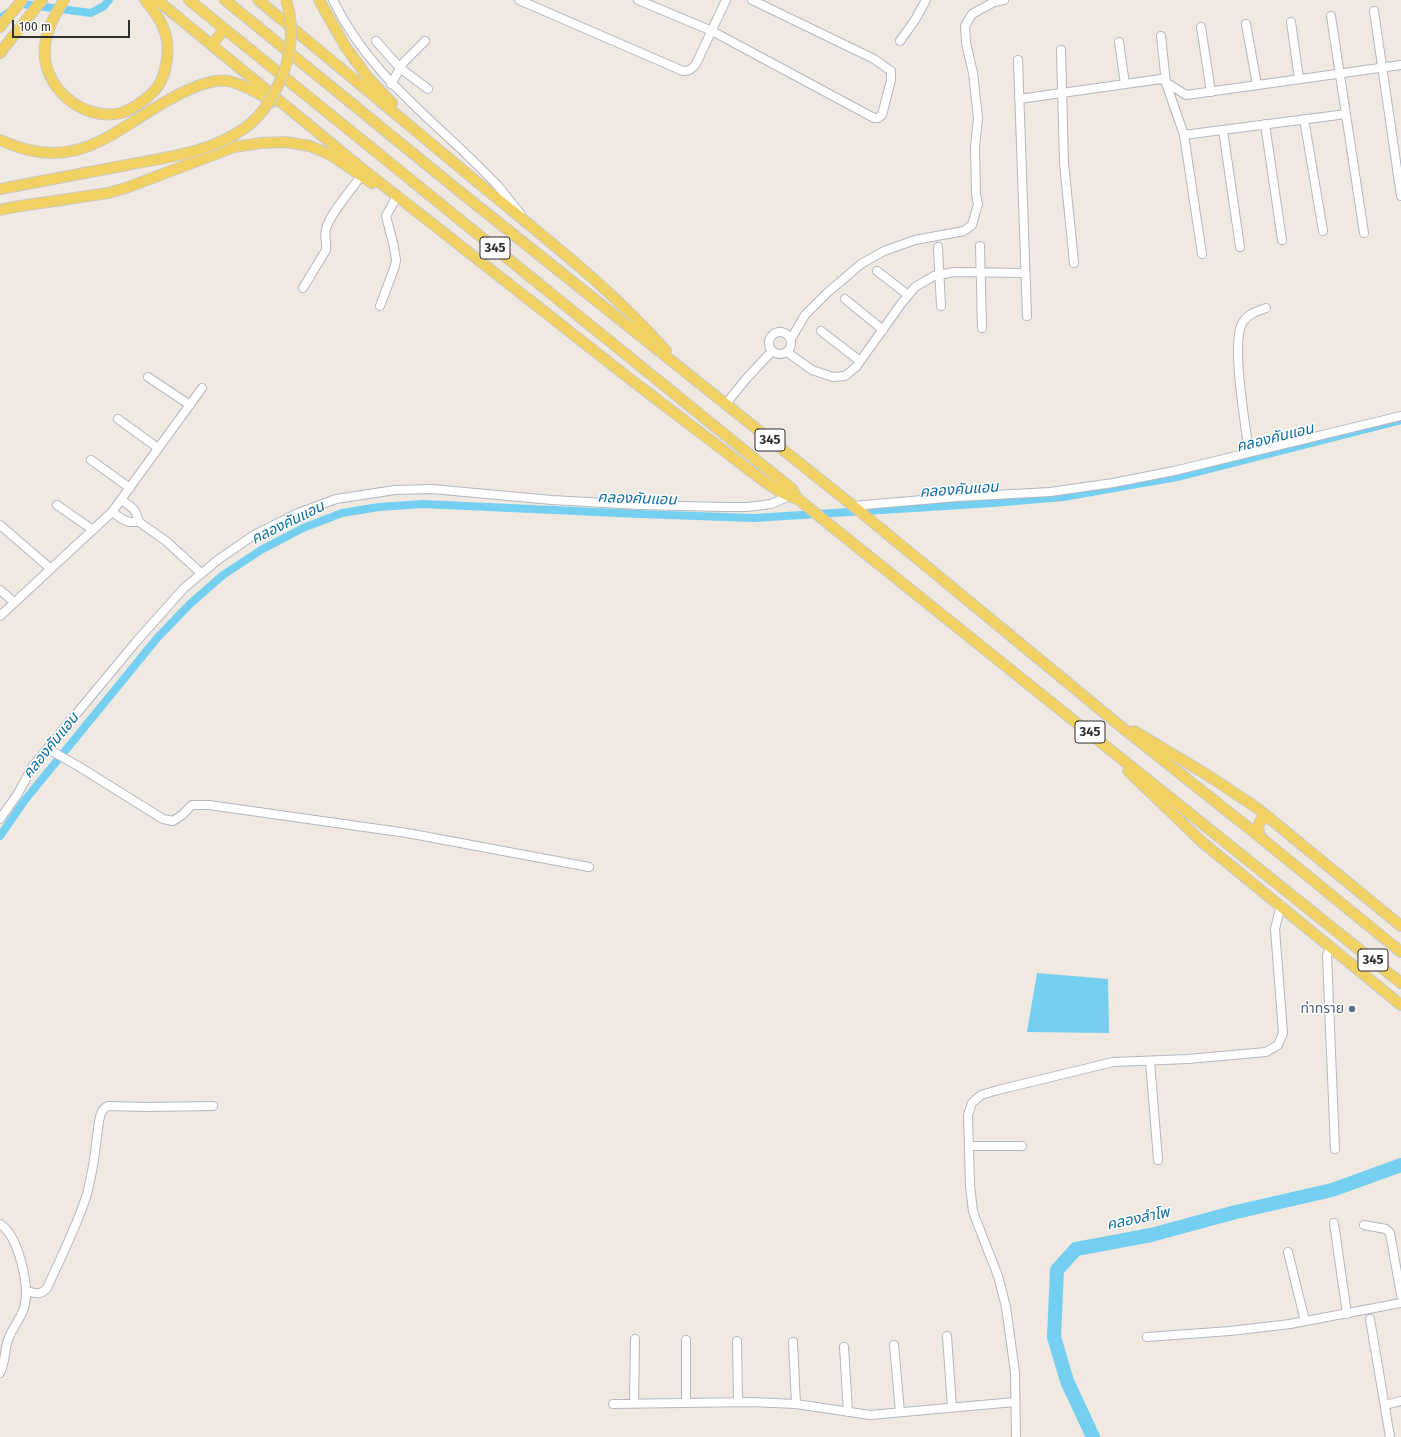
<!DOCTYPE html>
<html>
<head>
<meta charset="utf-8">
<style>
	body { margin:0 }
	#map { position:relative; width:1401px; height:1437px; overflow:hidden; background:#efe9e1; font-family:"Fira Sans",sans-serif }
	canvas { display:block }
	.scale { position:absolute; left:12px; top:20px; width:118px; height:18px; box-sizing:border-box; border:2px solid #2e2e2e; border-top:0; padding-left:5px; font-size:12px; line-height:14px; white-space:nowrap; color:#2e2e2e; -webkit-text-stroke:3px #fff; paint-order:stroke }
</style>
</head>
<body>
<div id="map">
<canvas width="1401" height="1437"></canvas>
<div class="scale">100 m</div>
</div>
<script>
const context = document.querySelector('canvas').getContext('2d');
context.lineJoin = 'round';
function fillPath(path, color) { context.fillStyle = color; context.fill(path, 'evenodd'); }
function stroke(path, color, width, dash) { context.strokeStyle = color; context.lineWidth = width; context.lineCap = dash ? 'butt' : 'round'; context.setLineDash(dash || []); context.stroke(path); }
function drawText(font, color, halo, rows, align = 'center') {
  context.font = font + ' "Fira Sans","Noto Sans Thai",sans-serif'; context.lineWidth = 3; context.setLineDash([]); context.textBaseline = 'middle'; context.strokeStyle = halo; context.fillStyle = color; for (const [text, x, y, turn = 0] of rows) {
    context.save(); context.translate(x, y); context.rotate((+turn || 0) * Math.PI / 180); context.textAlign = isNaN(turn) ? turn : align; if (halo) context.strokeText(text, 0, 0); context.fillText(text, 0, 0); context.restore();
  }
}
const water = new Path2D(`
	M 1037,973 L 1108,979 L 1109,1033 L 1027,1032 Z`);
const canal = new Path2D(`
	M 0,18 L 22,4 L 91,13 L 104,6 L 109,0
	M 0,836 L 25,800 L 158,637 L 191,603 L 223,575 L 261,550 L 303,528 L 342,513 L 379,507 L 423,504 L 640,514 L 754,518 L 993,503 L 1063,497 L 1177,477 L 1401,420`);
const river = new Path2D(`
	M 1093,1437 L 1067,1381 L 1054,1337 L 1057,1270 L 1076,1249 L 1151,1235 L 1236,1212 L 1332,1190 L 1401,1165`);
const minor = new Path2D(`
	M 333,0 C 371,79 439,123 497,185 C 505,194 512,204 520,213
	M 519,0 L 683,71 C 690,71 692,69 696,64 L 726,0
	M 638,0 L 712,31 L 874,118 L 878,118 L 882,115 L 891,80 L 891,71 L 874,59 L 752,0
	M 1374,11 L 1401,196
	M 1331,16 L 1364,233
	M 1291,22 L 1299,79
	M 1246,24 L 1257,85
	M 1201,27 L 1211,92
	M 1161,36 L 1166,83 L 1184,135 L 1202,254
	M 376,41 L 400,68 L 428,89
	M 900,41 L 915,20 L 926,0
	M 1119,42 L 1125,84
	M 1061,50 L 1064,163 L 1074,263
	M 1018,60 L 1027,316
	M 391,84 L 403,63 L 425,41
	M 1019,99 L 1161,79 L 1186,95 L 1401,65
	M 1304,119 L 1323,231
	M 1265,124 L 1282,240
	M 1223,130 L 1240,247
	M 1184,135 L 1346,114
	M 980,246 L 982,328
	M 938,247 L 941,306
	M 877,271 L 908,295
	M 303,288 L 326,250 C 327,243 324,236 326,229 C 329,215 352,189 361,176
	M 845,299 L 883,330
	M 380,306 L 395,266 L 396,260 L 394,247 L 386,216 L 395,200
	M 821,331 L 860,361
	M769 343a11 11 0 1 1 22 0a11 11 0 1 1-22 0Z
	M 791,339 L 805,315 L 827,293 L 861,264 L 884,251 L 915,240 L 964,231 L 972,225 L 978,204 L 976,194 L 975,147 L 978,118 L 973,73 L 966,43 L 965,26 L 972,14 L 994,2 L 1004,0
	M 787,352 L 812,370 L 833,377 L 845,376 L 856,367 L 901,304 L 915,287 L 934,276 L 954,272 L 1025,273
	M 148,377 L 190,405
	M 725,405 L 746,379 L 772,351
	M 118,419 L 158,448
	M 1249,452 C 1246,427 1230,341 1243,322 C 1248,314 1257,311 1266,308
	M 91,460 L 130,488
	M 121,500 C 132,507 136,509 139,522
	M 57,505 L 93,530
	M 853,506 L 957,497 L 1050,492 L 1113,483 L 1174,471 L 1401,416
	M 112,512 L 122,519 L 129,522 L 139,522 L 166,541 L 201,573
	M 0,525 L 51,569
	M 0,590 L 14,602
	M 0,616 L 112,512 L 202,388
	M 48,749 L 78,766 L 163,819 L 173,821 L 182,815 L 192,805 L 209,805 L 407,833 L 589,867
	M 0,819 L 17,795 L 33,766 L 136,642 L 184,588 L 219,559 L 254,535 L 298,513 L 336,499 L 395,490 L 432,489 L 552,500 L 640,505 L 723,507 L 747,507 L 764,505 L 771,504 L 792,495
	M 1331,948 L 1327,955 L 1335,1149
	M 1150,1061 L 1158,1160
	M 969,1146 L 1022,1146
	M 1334,1223 L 1347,1314
	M 0,1224 C 18,1235 29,1283 25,1304 C 23,1317 12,1327 8,1340 C 4,1351 6,1361 0,1373
	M 1364,1225 L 1386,1229 L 1390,1233 L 1401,1295
	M 1288,1252 L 1305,1321
	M 26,1291 C 36,1293 40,1296 47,1288 C 61,1257 77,1226 87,1194 C 92,1175 95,1155 97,1136 C 99,1126 98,1110 108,1106 L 146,1107 L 213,1106
	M 1370,1319 L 1390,1437
	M 947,1336 L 952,1407
	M 1147,1337 L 1230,1331 L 1290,1324 L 1401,1303
	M 686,1340 L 686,1402
	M 737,1341 L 738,1401
	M 793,1342 L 796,1404
	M 894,1345 L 900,1412
	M 844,1347 L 848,1412
	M 634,1403 L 635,1339
	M 613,1404 L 751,1402 L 796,1404 L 870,1415 L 1015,1402
	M 1385,1405 L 1401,1401
	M 1016,1437 L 1015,1373 L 1006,1307 L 998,1276 L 973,1212 L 970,1185 L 968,1115 L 972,1103 L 981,1095 L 998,1090 L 1113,1062 L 1188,1059 L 1266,1052 L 1278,1045 L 1283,1033 L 1275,929 L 1281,905`);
const major = new Path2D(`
	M 64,0 C 55,15 46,30 45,47 C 41,87 83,122 121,113 C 134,109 155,94 161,81 C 166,71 169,52 167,40 C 164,24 155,12 145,0
	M 157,0 L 360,167 L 630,379 L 761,479 C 773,487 784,496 798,499
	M 189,0 L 792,489 L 798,499 L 835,529 L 1401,983
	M 225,0 L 459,191 L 857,509 L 1119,725 L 1260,837 L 1401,952
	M 258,0 C 329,58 399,117 470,176 C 537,232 608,285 666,351
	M 319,0 L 345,46 L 368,78 L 392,103
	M 0,27 L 22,0
	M 212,45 L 224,29
	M 0,53 L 42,0
	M 0,140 C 84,179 119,121 188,90 C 199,85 216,79 229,81 C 244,85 259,93 272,102
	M 0,189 L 16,186
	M 0,210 L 14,207 L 108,193 L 126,188 L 234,147 L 261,143 L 285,142 L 310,146 L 331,155 L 372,183
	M 1134,731 L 1209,776 L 1257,808 L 1401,926
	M 1128,771 L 1202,842 L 1401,1005
	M 1260,837 L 1258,827 L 1260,821 L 1266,818 L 1270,818`);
const majorBridge = new Path2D(`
	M 16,186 C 53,179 90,172 127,165 C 167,157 210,153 245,128 C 263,115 275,94 283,74 C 292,50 294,25 286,0`);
const markers = [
	[1352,1009,4,"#5c6f8a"]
];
const shields = [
	[495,248,30],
	[770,440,30],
	[1090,732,30],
	[1373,960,30]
];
const shieldNames = [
	["345",495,248],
	["345",770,440],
	["345",1090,732],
	["345",1373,960]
];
const serviceNames = [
	["ท่าทราย",1344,1009]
];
const waterNames = [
	["คลองคันแอน",1275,438,-14],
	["คลองคันแอน",959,490,-4],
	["คลองคันแอน",637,499,2],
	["คลองคันแอน",288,523,-26],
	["คลองคันแอน",51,746,-51],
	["คลองลำโพ",1138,1219,-12]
];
fillPath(water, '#75cff0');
stroke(canal, '#75cff0', 8);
stroke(river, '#75cff0', 14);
stroke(minor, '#b4b7c1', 10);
stroke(major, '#c9c9c9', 12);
stroke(minor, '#fff', 8);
stroke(major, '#f2d163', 10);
stroke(majorBridge, '#c9c9c9', 12, []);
stroke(majorBridge, '#f2d163', 10);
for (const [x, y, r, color] of markers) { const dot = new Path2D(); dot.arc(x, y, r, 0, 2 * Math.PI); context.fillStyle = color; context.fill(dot); stroke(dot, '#fff', 1.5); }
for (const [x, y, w] of shields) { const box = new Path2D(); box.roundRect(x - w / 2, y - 11, w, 22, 3); context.fillStyle = '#fff'; context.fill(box); stroke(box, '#2e2e2e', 1); }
drawText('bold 13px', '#2e2e2e', null, shieldNames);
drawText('14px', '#4e5e75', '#fff', serviceNames, 'right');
drawText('italic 15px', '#0d6fa3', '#fff', waterNames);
</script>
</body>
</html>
